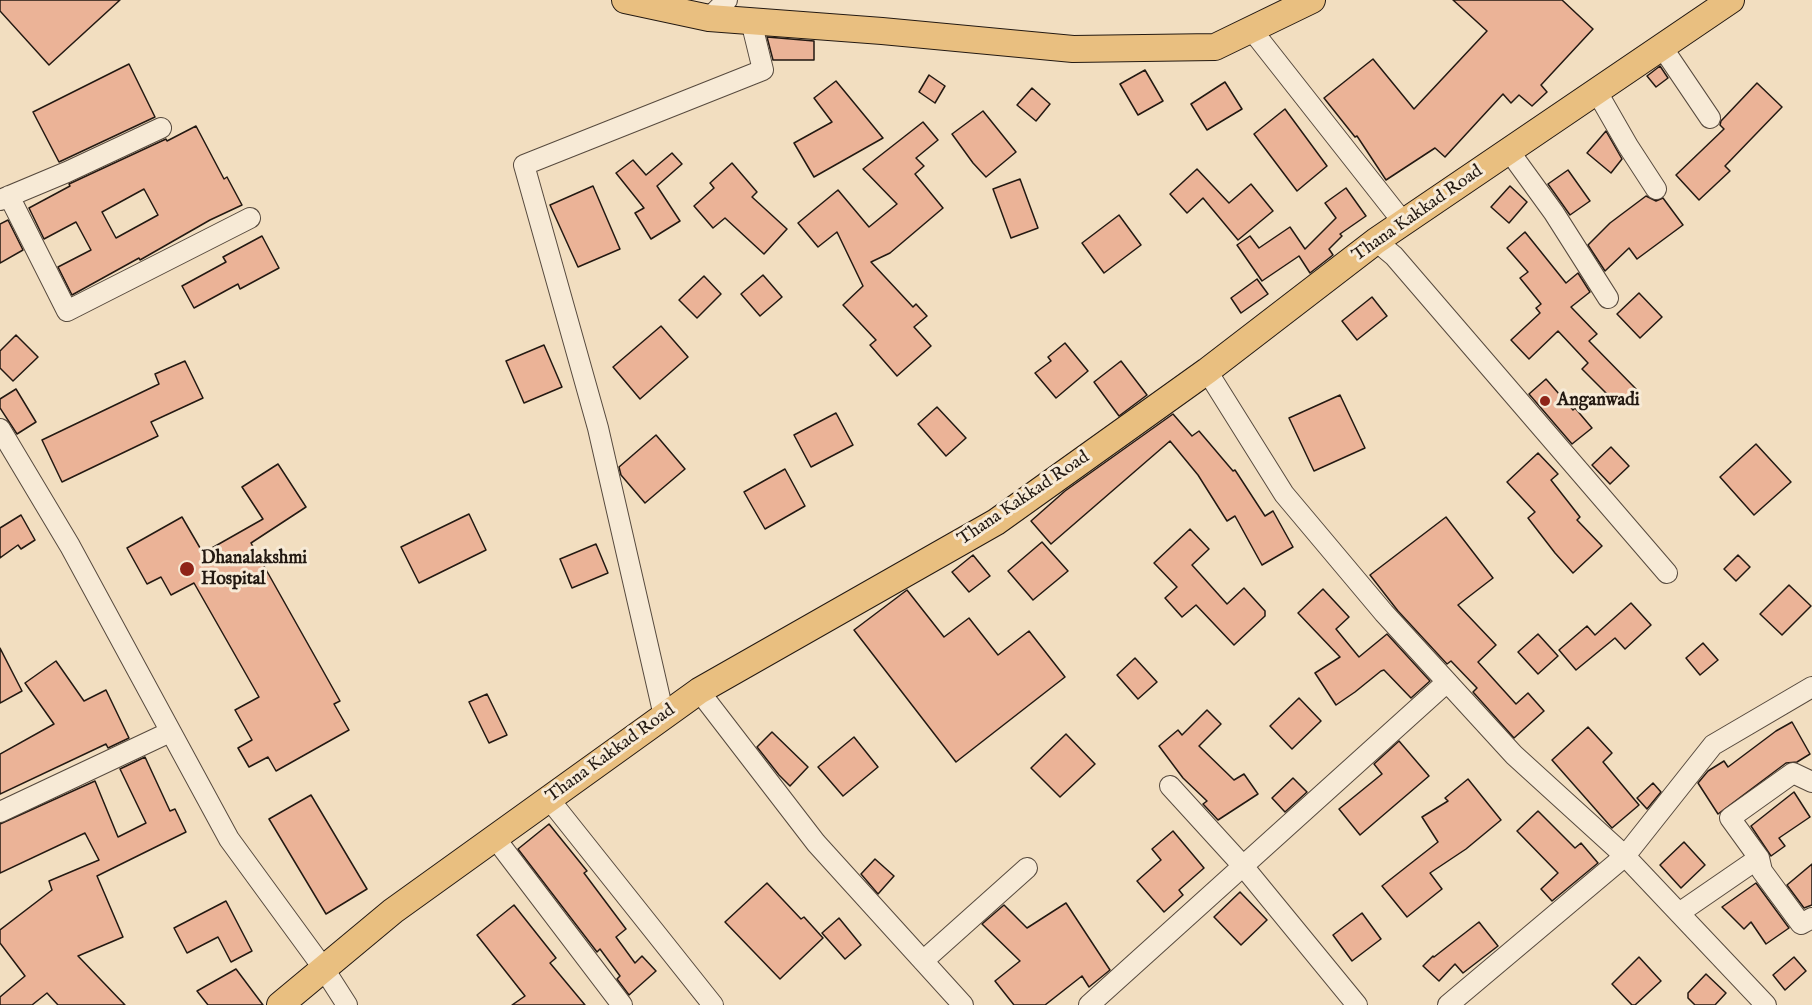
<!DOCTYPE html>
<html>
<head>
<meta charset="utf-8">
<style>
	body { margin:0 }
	canvas { display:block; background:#f2dec0 }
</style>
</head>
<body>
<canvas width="1812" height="1005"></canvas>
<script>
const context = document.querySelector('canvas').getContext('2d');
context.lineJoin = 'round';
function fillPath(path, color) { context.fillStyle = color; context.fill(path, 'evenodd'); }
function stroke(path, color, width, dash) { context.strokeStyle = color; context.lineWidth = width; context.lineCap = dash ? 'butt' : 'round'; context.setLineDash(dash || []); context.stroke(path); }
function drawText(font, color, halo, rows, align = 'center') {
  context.font = font + ' "IM FELL English",serif'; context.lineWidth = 6; context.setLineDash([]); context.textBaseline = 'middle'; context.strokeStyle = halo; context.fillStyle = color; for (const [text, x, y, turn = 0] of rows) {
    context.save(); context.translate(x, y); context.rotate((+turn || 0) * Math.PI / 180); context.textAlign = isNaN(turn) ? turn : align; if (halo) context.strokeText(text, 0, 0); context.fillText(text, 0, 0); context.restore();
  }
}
const building = new Path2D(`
	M 0,0 L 120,0 L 49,65 L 0,11 Z
	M 1453,0 L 1562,0 L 1593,29 L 1541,85 L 1547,92 L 1532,106 L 1519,95 L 1511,103 L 1503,94 L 1445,157 L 1435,148 L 1386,180 L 1357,136 L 1355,137 L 1324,98 L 1373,59 L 1414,109 L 1487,31 Z
	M 767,37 L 814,41 L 814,60 L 773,60 Z
	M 129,64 L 155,117 L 59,162 L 33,112 Z
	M 1660,66 L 1668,78 L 1656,87 L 1647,76 Z
	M 1145,70 L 1163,101 L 1138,115 L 1120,84 Z
	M 929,75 L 945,86 L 935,103 L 919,92 Z
	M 836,81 L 883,138 L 814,177 L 794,143 L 832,122 L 814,98 Z
	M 1225,82 L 1242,109 L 1207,130 L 1191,104 Z
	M 1757,83 L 1782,107 L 1725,166 L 1730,171 L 1699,200 L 1676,175 L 1724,129 L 1720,125 L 1721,121 Z
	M 1032,88 L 1050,104 L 1036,121 L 1017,105 Z
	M 1285,109 L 1327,166 L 1297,191 L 1254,134 Z
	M 983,111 L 1016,152 L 986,177 L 973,163 L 952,134 Z
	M 923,122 L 938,140 L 916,158 L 924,166 L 915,174 L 943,208 L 890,253 L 871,262 L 913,307 L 916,304 L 927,316 L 914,327 L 931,346 L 897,376 L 870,345 L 876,340 L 843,305 L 863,286 L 837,232 L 818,247 L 798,223 L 838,190 L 869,227 L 897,204 L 863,169 Z
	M 196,126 L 224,179 L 227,177 L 242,205 L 210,220 L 140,260 L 139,258 L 72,295 L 58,267 L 91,250 L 76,222 L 44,239 L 29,208 L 70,186 L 69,184 L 166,139 L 167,141 ZM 144,189 L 158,215 L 116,238 L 102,212 Z
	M 1606,131 L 1622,159 L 1611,173 L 1587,153 Z
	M 672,153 L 682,164 L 657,186 L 680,221 L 651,239 L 635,213 L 644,208 L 616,173 L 633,160 L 646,175 Z
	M 732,163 L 757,192 L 752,197 L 787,229 L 764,254 L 725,218 L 713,228 L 694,206 L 714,188 L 710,183 Z
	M 1197,169 L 1229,203 L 1251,184 L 1273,211 L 1238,240 L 1203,198 L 1187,213 L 1170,194 Z
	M 1568,170 L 1590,201 L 1570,215 L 1548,184 Z
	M 1020,179 L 1038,228 L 1011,238 L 993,189 Z
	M 593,186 L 620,249 L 578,267 L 550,205 Z
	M 1510,186 L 1527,202 L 1509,223 L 1491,207 Z
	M 1346,188 L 1366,216 L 1340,234 L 1342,236 L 1329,249 L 1333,255 L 1310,273 L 1299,256 L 1262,281 L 1237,245 L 1250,236 L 1259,248 L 1290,227 L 1305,249 L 1336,218 L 1325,203 Z
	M 1646,196 L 1656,201 L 1663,198 L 1683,225 L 1637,259 L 1629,248 L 1605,271 L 1588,245 L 1610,223 Z
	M 1119,215 L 1141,245 L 1104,273 L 1082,243 Z
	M 8,220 L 23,250 L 0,263 L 0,224 Z
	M 1525,232 L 1566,283 L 1578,273 L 1590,292 L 1571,307 L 1597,334 L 1589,341 L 1637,390 L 1618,405 L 1582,369 L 1588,363 L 1558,331 L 1529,359 L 1511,340 L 1540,313 L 1536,308 L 1541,304 L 1520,278 L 1528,272 L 1507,248 Z
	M 262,236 L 279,268 L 240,289 L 238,284 L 194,308 L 182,286 L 226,262 L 223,257 Z
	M 763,275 L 782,297 L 760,316 L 741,294 Z
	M 704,276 L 721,294 L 697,318 L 679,300 Z
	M 1257,279 L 1268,294 L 1241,313 L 1231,298 Z
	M 1639,293 L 1662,317 L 1640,338 L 1617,314 Z
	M 1372,297 L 1387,316 L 1357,340 L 1342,321 Z
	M 661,326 L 688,357 L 640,399 L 613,367 Z
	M 16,335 L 38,357 L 13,381 L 0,368 L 0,351 Z
	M 1065,343 L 1088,371 L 1056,398 L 1035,373 L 1051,361 L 1048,357 Z
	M 544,345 L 562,387 L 524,403 L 506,361 Z
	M 185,361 L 203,398 L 151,422 L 158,436 L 62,482 L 42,440 L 159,384 L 155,374 Z
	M 1121,361 L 1147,395 L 1119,416 L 1094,382 Z
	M 1546,379 L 1573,410 L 1575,408 L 1592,428 L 1572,444 L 1529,394 Z
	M 16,389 L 36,422 L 17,434 L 0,408 L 0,399 Z
	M 1340,395 L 1365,448 L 1314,471 L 1289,418 Z
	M 937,407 L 966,438 L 946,456 L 918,424 Z
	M 836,413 L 853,445 L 811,467 L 794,435 Z
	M 1173,414 L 1192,436 L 1199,431 L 1233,471 L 1235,470 L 1265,516 L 1273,511 L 1293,547 L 1262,565 L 1235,516 L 1227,521 L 1198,475 L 1170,441 L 1051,544 L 1031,521 L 1065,491 Z
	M 656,435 L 685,469 L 645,503 L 621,475 L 619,467 Z
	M 1756,444 L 1791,482 L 1754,515 L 1720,477 Z
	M 1611,447 L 1629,466 L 1610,484 L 1592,465 Z
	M 1538,453 L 1558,474 L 1551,480 L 1580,517 L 1577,520 L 1602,546 L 1573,573 L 1555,553 L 1528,518 L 1535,512 L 1507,482 Z
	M 278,464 L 306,507 L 251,543 L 340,701 L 334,704 L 349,730 L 276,771 L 268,757 L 249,767 L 238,748 L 252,740 L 235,710 L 259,697 L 194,583 L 171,595 L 161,577 L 147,584 L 127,548 L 182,517 L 203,553 L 263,519 L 242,487 Z
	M 785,469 L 805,506 L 765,529 L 744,492 Z
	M 469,514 L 486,550 L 419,583 L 401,547 Z
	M 21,515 L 35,540 L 21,549 L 18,545 L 0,558 L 0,528 Z
	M 1446,517 L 1493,578 L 1458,605 L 1496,645 L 1478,662 L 1516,704 L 1528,693 L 1544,711 L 1514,738 L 1473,692 L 1477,688 L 1451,661 L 1447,664 L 1398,611 L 1370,575 Z
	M 1190,529 L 1209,549 L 1192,565 L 1227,604 L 1244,588 L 1265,611 L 1265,616 L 1234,645 L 1196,605 L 1182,617 L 1165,598 L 1177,587 L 1154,563 Z
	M 1042,542 L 1068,571 L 1033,600 L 1008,571 Z
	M 596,544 L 608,573 L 572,588 L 560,559 Z
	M 973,555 L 990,576 L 969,592 L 952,572 Z
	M 1738,555 L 1750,567 L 1736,581 L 1724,569 Z
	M 1789,585 L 1811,606 L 1782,635 L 1760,614 Z
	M 1323,589 L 1349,617 L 1336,629 L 1359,657 L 1387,634 L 1430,681 L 1411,698 L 1384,670 L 1381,671 L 1355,692 L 1336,705 L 1315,673 L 1340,657 L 1298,613 Z
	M 907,590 L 944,637 L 969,618 L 998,655 L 1029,631 L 1065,677 L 956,762 L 854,630 Z
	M 1631,603 L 1651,625 L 1625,649 L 1615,638 L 1576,670 L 1559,650 L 1587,626 L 1595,635 Z
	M 1538,634 L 1558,656 L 1538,674 L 1518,652 Z
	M 1703,643 L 1718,660 L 1700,675 L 1686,658 Z
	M 0,648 L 22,691 L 0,703 Z
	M 1135,658 L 1157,682 L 1138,699 L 1117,675 Z
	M 56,661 L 84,701 L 106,690 L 129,738 L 108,748 L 106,744 L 0,794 L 0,754 L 54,724 L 25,683 Z
	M 487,694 L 507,735 L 489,743 L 469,702 Z
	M 1299,698 L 1321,721 L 1292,749 L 1270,726 Z
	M 1207,710 L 1221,724 L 1199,746 L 1234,780 L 1244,774 L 1258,794 L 1218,820 L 1203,804 L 1207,801 L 1183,778 L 1159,746 L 1178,730 L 1182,735 Z
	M 1792,722 L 1810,754 L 1797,762 L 1786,763 L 1718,814 L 1698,783 L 1708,771 L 1724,761 L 1728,767 L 1776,731 Z
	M 1588,727 L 1612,753 L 1603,762 L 1639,805 L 1612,828 L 1552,760 Z
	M 772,732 L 808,767 L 790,786 L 779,775 L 757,747 Z
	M 1066,734 L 1095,764 L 1060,797 L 1031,768 Z
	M 854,737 L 878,767 L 843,796 L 818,767 Z
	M 1399,741 L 1429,776 L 1360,835 L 1339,809 L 1382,774 L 1374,764 Z
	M 145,757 L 170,811 L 175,809 L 186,832 L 97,876 L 123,937 L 78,956 L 125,1005 L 58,1005 L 47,993 L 32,1005 L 0,1005 L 0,997 L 25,976 L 0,943 L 0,930 L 52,890 L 49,881 L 99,860 L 85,833 L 0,873 L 0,824 L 95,781 L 118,837 L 146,823 L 120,769 Z
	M 1293,778 L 1307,792 L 1285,812 L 1272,798 Z
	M 1468,779 L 1501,820 L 1466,849 L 1430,873 L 1442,889 L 1407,917 L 1382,886 L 1438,842 L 1422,817 L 1448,801 L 1445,798 Z
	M 1653,783 L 1661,792 L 1647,809 L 1637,798 Z
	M 1794,792 L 1810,817 L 1779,838 L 1785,846 L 1771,856 L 1751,826 Z
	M 311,795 L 367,889 L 326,914 L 269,819 Z
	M 1538,811 L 1575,848 L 1581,843 L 1598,863 L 1552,901 L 1541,889 L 1558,873 L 1517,831 Z
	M 549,824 L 587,871 L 584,873 L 626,929 L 616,937 L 635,963 L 642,956 L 656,971 L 629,995 L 617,979 L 620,976 L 600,949 L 597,952 L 518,849 Z
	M 1173,831 L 1204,868 L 1179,890 L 1183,895 L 1164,912 L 1137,881 L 1161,860 L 1152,849 Z
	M 1684,842 L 1705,865 L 1681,888 L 1660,865 Z
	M 875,859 L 894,876 L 878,894 L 861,874 Z
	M 1812,864 L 1812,905 L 1804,908 L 1787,885 Z
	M 767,883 L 801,919 L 804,917 L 823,938 L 780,979 L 725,922 Z
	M 1756,883 L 1789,928 L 1766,944 L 1751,922 L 1744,929 L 1722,907 Z
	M 1240,892 L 1267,920 L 1241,945 L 1214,917 Z
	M 226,901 L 252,951 L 231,962 L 218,937 L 187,953 L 174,928 Z
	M 1066,903 L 1110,970 L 1089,987 L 1082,976 L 1045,1005 L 1014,1005 L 995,981 L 1020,961 L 982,924 L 1004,905 L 1027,928 Z
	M 514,905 L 556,958 L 550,963 L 585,1005 L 512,1005 L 525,996 L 477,935 Z
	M 1362,913 L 1381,939 L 1352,961 L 1333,935 Z
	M 839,918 L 861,945 L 845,959 L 822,933 Z
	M 1479,922 L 1498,946 L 1463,973 L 1455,964 L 1439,981 L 1423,966 L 1433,956 L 1434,957 Z
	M 1639,957 L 1661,981 L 1635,1005 L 1632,1005 L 1612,984 Z
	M 1794,957 L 1806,971 L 1785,990 L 1773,975 Z
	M 236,969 L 263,1005 L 208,1005 L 197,991 Z
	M 1706,974 L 1726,993 L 1715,1005 L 1695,1005 L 1688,998 L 1688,993 Z`);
const minor = new Path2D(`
	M 709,18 L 727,0
	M 1251,29 L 1403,222
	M 1662,47 L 1710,118
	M 1597,92 L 1628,146 L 1656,189
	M 1509,151 L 1554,213 L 1608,298
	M 9,196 L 67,311 L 250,218
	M 0,200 L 67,172 L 161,128
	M 1376,241 L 1394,256 L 1667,573
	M 1207,371 L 1284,494 L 1384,613 L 1514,755 L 1625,856 L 1766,1005
	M 0,429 L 70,546 L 229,839 L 324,969 L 347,1005
	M 699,691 L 816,843 L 963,1005
	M 664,716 L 598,428 L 524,165 L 763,70 L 751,21
	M 1812,782 L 1793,773 L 1730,818 L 1759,858 L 1762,871 L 1801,924 L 1812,918
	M 1170,786 L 1243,866 L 1357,1005
	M 549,799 L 713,1005
	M 0,812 L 170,732
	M 495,838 L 622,1005
	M 1679,913 L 1759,858
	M 923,961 L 1027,868
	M 1089,1005 L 1447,682
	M 1448,1005 L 1625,856 L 1713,745 L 1812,687`);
const major = new Path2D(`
	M 625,0 L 709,18 L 882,31 L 1073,49 L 1215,47 L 1312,0
	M 280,1005 L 393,911 L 699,691 L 996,522 L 1207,371 L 1376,241 L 1731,0`);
const markers = [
	[1545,401,6,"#8f2418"],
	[187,569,8,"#8f2418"]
];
const streetNames = [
	["Thana Kakkad Road",1418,214,-35],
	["Thana Kakkad Road",1024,499,-34],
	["Thana Kakkad Road",611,754,-36]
];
const poiNames = [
	["Anganwadi",1557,401],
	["Dhanalakshmi",201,559],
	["Hospital",201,580]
];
fillPath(building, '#ebb397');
stroke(building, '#231912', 1.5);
stroke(minor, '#574a3e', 22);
stroke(major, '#231912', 28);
stroke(minor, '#f7ead6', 20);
stroke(major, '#e9bf80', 26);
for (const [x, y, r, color] of markers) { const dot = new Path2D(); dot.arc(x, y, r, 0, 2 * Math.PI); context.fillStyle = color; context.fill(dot); stroke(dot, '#f7ead6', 2); }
drawText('18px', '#231912', '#f7ead6', streetNames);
drawText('bold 18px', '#231912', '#f7ead6', poiNames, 'left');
</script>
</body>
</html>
